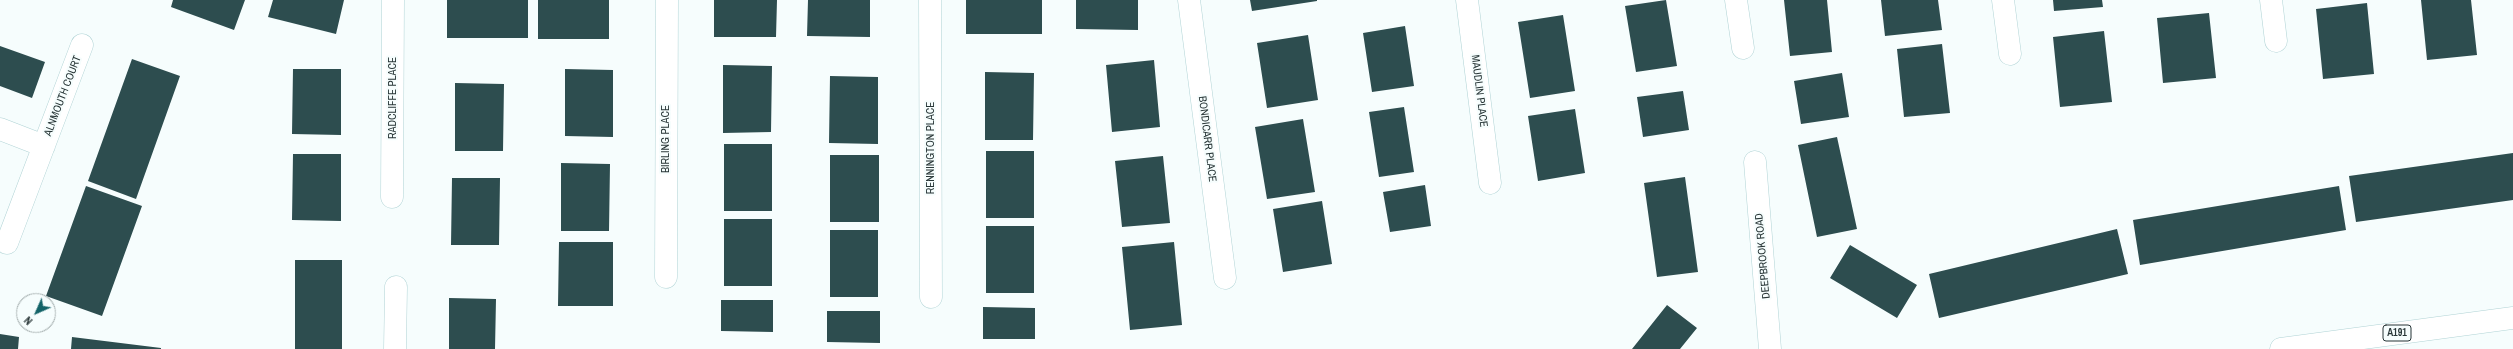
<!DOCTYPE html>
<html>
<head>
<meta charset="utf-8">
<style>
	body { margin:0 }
	#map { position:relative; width:2513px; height:349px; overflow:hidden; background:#f6fdfd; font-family:"Archivo Narrow",sans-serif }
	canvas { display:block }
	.north { position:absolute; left:16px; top:293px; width:40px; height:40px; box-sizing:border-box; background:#f6fdfd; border:1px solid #a3adad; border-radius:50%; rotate:225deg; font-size:11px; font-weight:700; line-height:16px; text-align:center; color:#273536 }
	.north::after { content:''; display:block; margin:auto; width:14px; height:18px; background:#136368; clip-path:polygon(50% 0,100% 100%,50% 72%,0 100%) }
</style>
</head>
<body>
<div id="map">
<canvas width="2513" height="349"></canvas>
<div class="north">N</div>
</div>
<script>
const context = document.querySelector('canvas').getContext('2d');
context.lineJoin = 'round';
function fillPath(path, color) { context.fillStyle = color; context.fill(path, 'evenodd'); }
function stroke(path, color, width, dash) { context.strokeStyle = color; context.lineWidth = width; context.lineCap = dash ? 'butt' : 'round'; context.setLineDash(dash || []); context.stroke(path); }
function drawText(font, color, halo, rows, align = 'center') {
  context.font = font + ' "Archivo Narrow",sans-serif'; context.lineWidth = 4; context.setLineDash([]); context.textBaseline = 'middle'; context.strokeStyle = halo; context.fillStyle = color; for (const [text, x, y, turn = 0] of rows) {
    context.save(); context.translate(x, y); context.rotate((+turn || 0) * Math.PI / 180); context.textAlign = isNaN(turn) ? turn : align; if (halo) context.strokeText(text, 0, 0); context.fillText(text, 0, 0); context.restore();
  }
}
const building = new Path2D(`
	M 173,0 L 245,0 L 234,30 L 171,7 Z
	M 273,0 L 344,0 L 336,34 L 268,17 Z
	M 447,0 L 528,0 L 528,38 L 447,38 Z
	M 538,0 L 609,0 L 609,39 L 538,39 Z
	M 714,0 L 777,0 L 776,37 L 714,37 Z
	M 808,0 L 870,0 L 870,37 L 807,36 Z
	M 966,0 L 1042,0 L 1042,34 L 966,34 Z
	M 1076,0 L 1138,0 L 1138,30 L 1076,29 Z
	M 1250,0 L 1317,0 L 1317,1 L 1252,11 Z
	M 1666,0 L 1677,66 L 1636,72 L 1625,6 Z
	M 1784,0 L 1827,0 L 1832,52 L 1790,56 Z
	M 1881,0 L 1938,0 L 1942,30 L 1885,36 Z
	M 2053,0 L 2102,0 L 2103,7 L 2054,11 Z
	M 2421,0 L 2471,0 L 2477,55 L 2427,60 Z
	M 2367,3 L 2374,74 L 2323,79 L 2316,9 Z
	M 2209,13 L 2216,78 L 2163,83 L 2157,18 Z
	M 1563,15 L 1575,91 L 1530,98 L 1518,22 Z
	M 1405,26 L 1414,86 L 1372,92 L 1363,33 Z
	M 2104,31 L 2112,102 L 2060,107 L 2053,37 Z
	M 1308,35 L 1318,100 L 1267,108 L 1257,43 Z
	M 1942,44 L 1950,113 L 1904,117 L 1897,49 Z
	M 0,46 L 45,62 L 32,98 L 0,86 Z
	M 132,59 L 180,76 L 136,199 L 88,181 Z
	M 1154,60 L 1160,127 L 1112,132 L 1106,65 Z
	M 723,65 L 772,66 L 771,132 L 723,133 Z
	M 293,69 L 341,69 L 341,135 L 292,134 Z
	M 565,69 L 613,70 L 613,137 L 565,136 Z
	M 985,72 L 1034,73 L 1033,140 L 985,140 Z
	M 1842,73 L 1849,117 L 1801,124 L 1794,81 Z
	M 830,76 L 878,77 L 878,144 L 829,143 Z
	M 455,83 L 504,84 L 503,151 L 455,151 Z
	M 1683,91 L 1689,130 L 1643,137 L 1637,97 Z
	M 1404,107 L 1414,172 L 1379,177 L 1369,112 Z
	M 1575,109 L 1585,173 L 1538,181 L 1528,116 Z
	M 1303,119 L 1315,192 L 1267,199 L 1255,127 Z
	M 1837,137 L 1857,229 L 1817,237 L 1798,145 Z
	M 724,144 L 772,144 L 772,211 L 724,211 Z
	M 986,151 L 1034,151 L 1034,218 L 986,218 Z
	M 2513,153 L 2513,200 L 2356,222 L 2349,176 Z
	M 293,154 L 341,154 L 341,221 L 292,220 Z
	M 830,155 L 879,155 L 879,222 L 830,222 Z
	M 1163,156 L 1170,223 L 1122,227 L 1115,161 Z
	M 561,163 L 610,164 L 609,231 L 561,231 Z
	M 1685,177 L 1698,272 L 1657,277 L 1644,183 Z
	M 452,178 L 500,178 L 499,245 L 451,245 Z
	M 1425,185 L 1431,226 L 1390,232 L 1383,192 Z
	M 86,186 L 142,206 L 102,316 L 46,296 Z
	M 2339,186 L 2346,230 L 2140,265 L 2133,220 Z
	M 1322,201 L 1332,264 L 1283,272 L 1273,209 Z
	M 724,219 L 772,219 L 772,286 L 724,286 Z
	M 986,226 L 1034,226 L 1034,293 L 986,293 Z
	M 2117,229 L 2128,274 L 1939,318 L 1929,274 Z
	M 830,230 L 878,230 L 878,297 L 830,297 Z
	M 559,242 L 613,242 L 613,306 L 558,306 Z
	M 1174,242 L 1182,325 L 1130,330 L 1122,247 Z
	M 1850,245 L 1917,285 L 1897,318 L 1830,278 Z
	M 295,260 L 342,260 L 342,349 L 295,349 Z
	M 449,298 L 496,299 L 495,349 L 449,349 Z
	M 721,300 L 773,300 L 773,332 L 721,331 Z
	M 1667,305 L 1697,328 L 1680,349 L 1632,349 Z
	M 983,307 L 1035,308 L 1035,339 L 983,339 Z
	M 827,311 L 880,311 L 880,343 L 827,342 Z
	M 0,334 L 19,337 L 18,349 L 0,349 Z
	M 72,337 L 161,348 L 161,349 L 71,349 Z`);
const street = new Path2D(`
	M 930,0 L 931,297
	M 1189,0 L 1225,278
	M 1467,0 L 1490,183
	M 1736,0 L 1743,48
	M 2003,0 L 2010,54
	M 2271,0 L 2276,41
	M 0,129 L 44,146
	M 1755,162 L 1770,349
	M 392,197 L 393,0
	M 7,243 L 82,45
	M 666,277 L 667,0
	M 395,349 L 396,287`);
const primary = new Path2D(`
	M 2281,349 L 2513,318`);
const shields = [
	[2397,333,28]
];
const shieldNames = [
	["A191",2397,333]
];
const streetNames = [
	["MAUDLIN PLACE",1479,91,83],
	["ALNMOUTH COURT",63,96,-69],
	["RADCLIFFE PLACE",393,98,-90],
	["BIRLING PLACE",666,139,-90],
	["BONDICARR PLACE",1207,139,83],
	["RENNINGTON PLACE",931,148,-90],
	["DEEPBROOK ROAD",1763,256,-95]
];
fillPath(building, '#2d4d4f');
stroke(street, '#b0d3d5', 23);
stroke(primary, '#b0d3d5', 23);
stroke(street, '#fff', 22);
stroke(primary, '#fff', 22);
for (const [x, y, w] of shields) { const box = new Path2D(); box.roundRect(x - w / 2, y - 8, w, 16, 3); context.fillStyle = '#f6fdfd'; context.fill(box); stroke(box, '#273536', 1); }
drawText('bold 10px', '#273536', null, shieldNames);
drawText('11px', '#273536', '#f6fdfd', streetNames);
</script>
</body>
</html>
